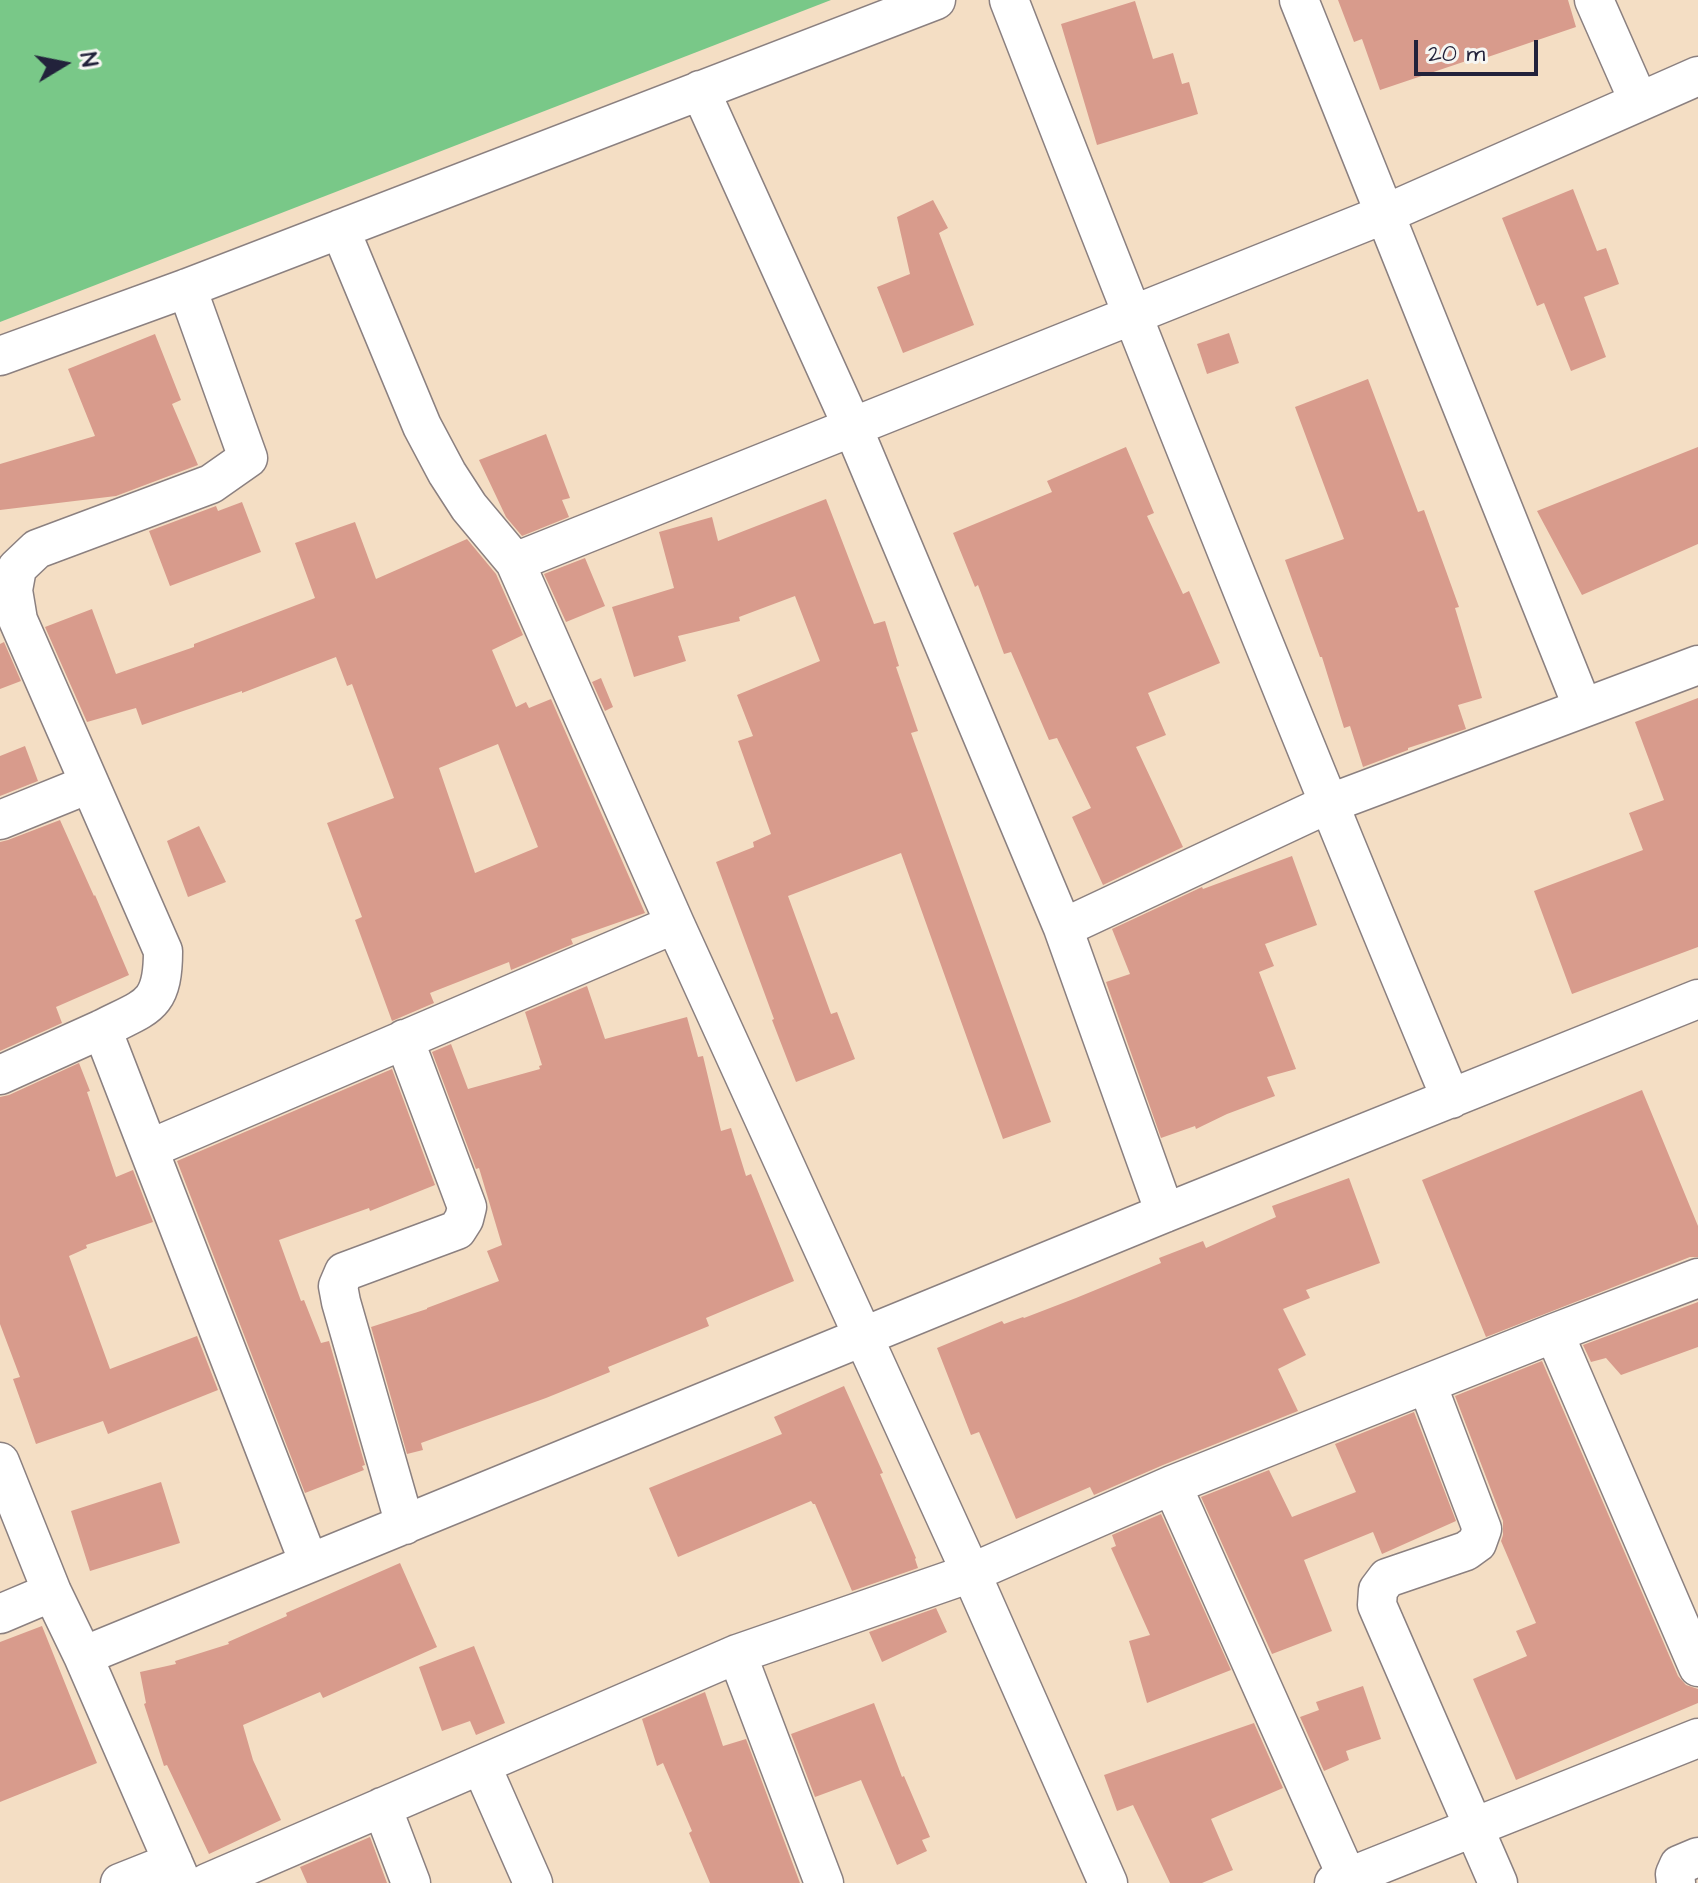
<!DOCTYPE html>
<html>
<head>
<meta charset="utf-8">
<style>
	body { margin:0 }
	#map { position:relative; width:1698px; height:1883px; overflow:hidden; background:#f4dec4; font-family:"Architects Daughter",sans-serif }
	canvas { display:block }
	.north { position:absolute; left:24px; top:24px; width:80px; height:80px; -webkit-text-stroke:6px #f6f6f2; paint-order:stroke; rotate:80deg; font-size:22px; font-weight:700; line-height:32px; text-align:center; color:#22223b }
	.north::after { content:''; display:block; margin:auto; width:28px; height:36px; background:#22223b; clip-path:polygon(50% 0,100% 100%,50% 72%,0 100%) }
	.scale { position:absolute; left:1414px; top:40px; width:124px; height:36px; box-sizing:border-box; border:4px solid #22223b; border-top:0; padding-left:10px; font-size:24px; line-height:28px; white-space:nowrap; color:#22223b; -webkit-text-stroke:6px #f6f6f2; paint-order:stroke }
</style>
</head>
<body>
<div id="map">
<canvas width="1698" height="1883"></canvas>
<div class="north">N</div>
<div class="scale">20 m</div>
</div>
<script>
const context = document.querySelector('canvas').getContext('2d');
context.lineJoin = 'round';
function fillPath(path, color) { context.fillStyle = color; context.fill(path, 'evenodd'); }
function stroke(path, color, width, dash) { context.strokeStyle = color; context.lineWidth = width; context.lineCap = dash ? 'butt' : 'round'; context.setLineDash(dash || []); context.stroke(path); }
const green = new Path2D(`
	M 0,0 L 831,0 L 0,322 Z`);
const building = new Path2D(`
	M 1338,0 L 1568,0 L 1576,27 L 1479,60 L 1478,57 L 1380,90 L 1362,39 L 1354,42 Z
	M 1135,1 L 1153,59 L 1173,53 L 1182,84 L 1189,82 L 1198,114 L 1097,145 L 1061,24 Z
	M 1573,189 L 1597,251 L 1606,248 L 1619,284 L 1584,297 L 1606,357 L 1571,371 L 1544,303 L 1537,306 L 1502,218 Z
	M 933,200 L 948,228 L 939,233 L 974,325 L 903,353 L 877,287 L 910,274 L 897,217 Z
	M 1229,333 L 1239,363 L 1207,374 L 1197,344 Z
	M 155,334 L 181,400 L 172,404 L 198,465 L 116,496 L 0,510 L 0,464 L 95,436 L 68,369 Z
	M 1368,379 L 1418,512 L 1424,510 L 1459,607 L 1455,608 L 1482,698 L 1458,705 L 1466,729 L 1408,748 L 1408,750 L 1363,767 L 1350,726 L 1344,728 L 1322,657 L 1320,657 L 1285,560 L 1344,539 L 1295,407 Z
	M 546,434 L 570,498 L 562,500 L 569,517 L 522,536 L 506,517 L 479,460 Z
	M 1126,447 L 1154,513 L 1147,516 L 1183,594 L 1189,591 L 1220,663 L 1148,693 L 1166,735 L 1136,747 L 1183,847 L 1103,885 L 1072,817 L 1091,808 L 1057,738 L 1049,740 L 1011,652 L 1004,654 L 978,585 L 975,587 L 953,533 L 1052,492 L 1047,481 Z
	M 1698,447 L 1698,544 L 1582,595 L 1537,511 Z
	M 826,499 L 874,624 L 885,621 L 899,666 L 896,667 L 918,731 L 911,733 L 1051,1122 L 1003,1139 L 901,853 L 788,896 L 831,1014 L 837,1012 L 855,1059 L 796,1082 L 772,1020 L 774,1019 L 716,862 L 754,847 L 753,842 L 771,834 L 738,741 L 753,736 L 737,695 L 820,661 L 795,596 L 739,617 L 740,621 L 678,636 L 686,661 L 634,677 L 612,607 L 674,588 L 659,532 L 712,517 L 718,541 Z
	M 242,502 L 261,552 L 170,586 L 149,531 L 216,506 L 218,511 Z
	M 355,522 L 376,579 L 467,539 L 496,574 L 523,635 L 492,650 L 516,707 L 526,702 L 529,708 L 551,699 L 645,913 L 571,939 L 573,944 L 511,970 L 509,962 L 430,993 L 434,1003 L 392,1021 L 355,920 L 362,917 L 327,823 L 394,798 L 352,684 L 347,686 L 336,657 L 242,693 L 242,691 L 142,725 L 136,708 L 87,722 L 45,627 L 92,609 L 116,674 L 194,647 L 194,644 L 315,598 L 295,543 ZM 498,744 L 538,847 L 475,873 L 439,768 Z
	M 585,558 L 605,606 L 566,622 L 544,574 Z
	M 4,642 L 21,681 L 0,689 L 0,644 Z
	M 601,678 L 613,707 L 605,711 L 592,682 Z
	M 1698,698 L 1698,947 L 1572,994 L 1534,891 L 1643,850 L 1629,813 L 1664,800 L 1635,722 Z
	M 25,746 L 38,781 L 0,796 L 0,756 Z
	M 60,820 L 94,896 L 95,895 L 129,975 L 56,1007 L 62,1023 L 0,1051 L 0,842 L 8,840 Z
	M 199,826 L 226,882 L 188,897 L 167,841 Z
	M 1292,856 L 1317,925 L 1265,944 L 1274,966 L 1259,972 L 1296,1069 L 1267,1077 L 1275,1096 L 1227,1114 L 1196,1129 L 1195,1126 L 1161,1138 L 1106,982 L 1130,974 L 1112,929 L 1202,887 L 1203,889 Z
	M 587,986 L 605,1039 L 687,1017 L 698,1057 L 703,1056 L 721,1131 L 731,1128 L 746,1176 L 751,1174 L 794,1281 L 706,1318 L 709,1326 L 608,1367 L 610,1372 L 546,1398 L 421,1443 L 423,1450 L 407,1454 L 371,1327 L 427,1309 L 427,1308 L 499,1281 L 487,1251 L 502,1245 L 479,1168 L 476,1169 L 432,1052 L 451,1044 L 468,1089 L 540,1069 L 539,1066 L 542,1065 L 525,1012 Z
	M 79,1063 L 90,1091 L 87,1092 L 116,1177 L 133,1170 L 153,1222 L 86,1245 L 87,1248 L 69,1256 L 110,1369 L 197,1336 L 218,1390 L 108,1434 L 103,1421 L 36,1444 L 13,1379 L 20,1377 L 0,1324 L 0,1097 L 9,1095 Z
	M 392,1069 L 435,1185 L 370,1211 L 369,1208 L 279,1240 L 301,1301 L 304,1300 L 321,1343 L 329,1341 L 365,1465 L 362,1466 L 364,1470 L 305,1493 L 177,1161 Z
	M 1642,1090 L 1698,1226 L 1698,1257 L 1690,1257 L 1486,1337 L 1422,1180 Z
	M 1349,1178 L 1380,1263 L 1306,1290 L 1310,1298 L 1283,1309 L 1306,1355 L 1278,1369 L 1298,1411 L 1163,1465 L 1094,1495 L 1090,1487 L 1016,1519 L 979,1432 L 971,1435 L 937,1348 L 1002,1321 L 1004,1324 L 1023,1317 L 1024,1318 L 1076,1298 L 1161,1263 L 1159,1258 L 1203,1241 L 1206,1248 L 1276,1217 L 1272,1206 Z
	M 1698,1302 L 1698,1347 L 1621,1375 L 1606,1358 L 1591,1362 L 1583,1345 Z
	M 1542,1361 L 1678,1676 L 1686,1685 L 1698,1689 L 1698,1703 L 1516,1780 L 1473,1679 L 1527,1656 L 1516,1631 L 1536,1623 L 1501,1541 L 1503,1535 L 1503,1521 L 1455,1396 Z
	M 844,1386 L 883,1473 L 880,1474 L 916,1558 L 915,1559 L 918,1568 L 852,1591 L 815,1504 L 813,1504 L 811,1501 L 678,1557 L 649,1488 L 782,1434 L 774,1417 Z
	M 1414,1412 L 1456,1521 L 1382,1554 L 1373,1532 L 1304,1560 L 1332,1631 L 1272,1654 L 1201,1497 L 1269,1470 L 1292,1517 L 1356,1492 L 1335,1444 Z
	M 161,1482 L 180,1543 L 90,1571 L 71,1511 Z
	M 1161,1514 L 1231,1670 L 1147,1703 L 1129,1641 L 1150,1635 L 1111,1548 L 1116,1546 L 1112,1535 Z
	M 400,1563 L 437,1647 L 323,1698 L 320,1692 L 243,1725 L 253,1760 L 281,1820 L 209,1854 L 167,1765 L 164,1766 L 144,1704 L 146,1703 L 140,1672 L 176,1664 L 175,1661 L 229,1644 L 228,1642 L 287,1616 L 286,1613 Z
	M 936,1608 L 947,1632 L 882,1662 L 869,1632 Z
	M 42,1626 L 97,1763 L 0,1802 L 0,1642 Z
	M 474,1646 L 505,1723 L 476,1735 L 470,1721 L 442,1731 L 419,1667 Z
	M 1363,1686 L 1381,1739 L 1346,1751 L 1349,1760 L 1324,1771 L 1300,1717 L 1319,1710 L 1316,1702 Z
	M 705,1692 L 723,1746 L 746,1739 L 800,1883 L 710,1883 L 689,1833 L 692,1831 L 663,1763 L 657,1766 L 642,1719 Z
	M 874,1703 L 902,1777 L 904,1776 L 930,1837 L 922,1840 L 927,1851 L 897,1865 L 861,1780 L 815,1797 L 791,1734 Z
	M 1254,1723 L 1283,1788 L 1211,1819 L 1233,1870 L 1202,1883 L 1170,1883 L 1133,1805 L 1117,1811 L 1104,1775 Z
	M 370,1837 L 387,1883 L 307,1883 L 300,1867 Z`);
const street = new Path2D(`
	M 1009,0 C 1152,368 1299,735 1451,1099
	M 1299,0 L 1583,708
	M 1594,0 L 1639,102
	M 700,90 L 853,428 L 1063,928 L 1165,1213
	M 340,229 L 422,426 L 447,473 L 469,507 L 515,562 L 675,924 L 971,1573 L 1108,1883
	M 0,356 L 187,288 L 936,0
	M 515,562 L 1385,214 L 1698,76
	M 0,820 L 89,784
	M 1063,928 L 1328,804 L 1698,665
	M 102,1029 C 147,1006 163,1007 163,951 L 18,620 L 13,590 L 17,568 L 37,549 L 211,484 L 248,458 L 187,288
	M 404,1039 L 467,1207 L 464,1219 L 457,1230 L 344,1272 L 338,1286 L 341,1302 L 405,1525
	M 0,1075 L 102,1029 L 309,1563
	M 149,1149 L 675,924
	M 1554,1333 L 1698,1667
	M 1427,1384 L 1482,1529 L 1477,1543 L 1466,1551 L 1387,1578 L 1378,1590 L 1377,1605 L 1498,1883
	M 0,1462 L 52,1592 L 83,1656 L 182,1883
	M 1172,1485 L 1347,1877
	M 0,1614 L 52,1592
	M 737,1654 L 824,1883
	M 83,1656 L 1165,1213 L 1698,999
	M 481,1765 L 533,1883
	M 382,1807 L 411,1883
	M 120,1883 L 173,1862
	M 207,1883 L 737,1654 L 971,1573 L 1172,1485 L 1554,1333 L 1698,1278
	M 1334,1883 L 1698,1738
	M 1676,1883 L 1675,1874 L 1679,1865 L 1698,1857`);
fillPath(green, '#79c888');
fillPath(building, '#d89b8c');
stroke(street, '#8b8080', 41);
stroke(street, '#fff', 38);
</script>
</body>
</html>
